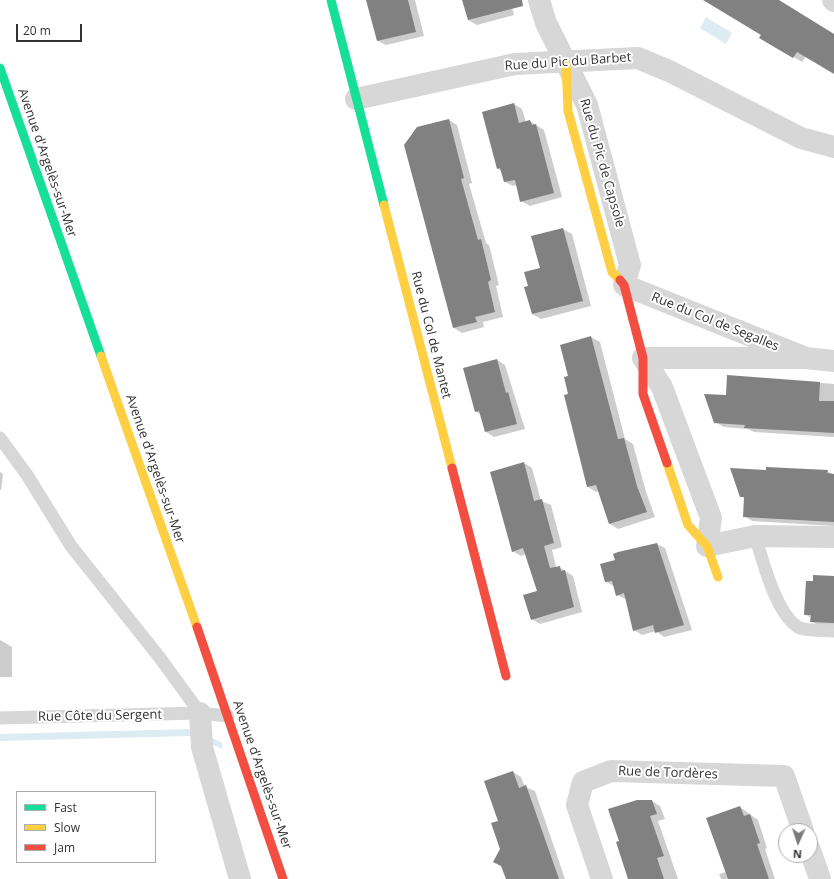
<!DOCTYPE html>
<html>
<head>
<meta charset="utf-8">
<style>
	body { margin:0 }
	#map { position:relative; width:834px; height:879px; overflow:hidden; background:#fff; font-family:"Open Sans",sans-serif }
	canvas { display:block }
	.legend { position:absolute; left:16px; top:791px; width:140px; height:72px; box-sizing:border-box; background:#fff; border:1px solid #adadad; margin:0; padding:5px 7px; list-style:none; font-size:12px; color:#333 }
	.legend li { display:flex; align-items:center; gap:8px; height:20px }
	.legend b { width:20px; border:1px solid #adadad }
	.north { position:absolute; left:778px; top:823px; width:40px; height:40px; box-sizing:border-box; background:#fff; border:1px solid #adadad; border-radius:50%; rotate:183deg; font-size:11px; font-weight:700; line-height:16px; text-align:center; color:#333 }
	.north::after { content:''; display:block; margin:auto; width:14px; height:18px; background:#7a7a7a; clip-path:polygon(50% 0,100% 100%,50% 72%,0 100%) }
	.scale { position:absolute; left:16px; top:24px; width:66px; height:18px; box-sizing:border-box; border:2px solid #333; border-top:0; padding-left:5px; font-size:12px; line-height:14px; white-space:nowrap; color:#333; -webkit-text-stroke:3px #fff; paint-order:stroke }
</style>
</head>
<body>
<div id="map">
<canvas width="834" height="879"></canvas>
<ul class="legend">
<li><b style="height:5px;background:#16e098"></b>Fast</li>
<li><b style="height:5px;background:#ffcf43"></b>Slow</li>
<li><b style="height:5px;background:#f24e42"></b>Jam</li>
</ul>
<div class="north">N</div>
<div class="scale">20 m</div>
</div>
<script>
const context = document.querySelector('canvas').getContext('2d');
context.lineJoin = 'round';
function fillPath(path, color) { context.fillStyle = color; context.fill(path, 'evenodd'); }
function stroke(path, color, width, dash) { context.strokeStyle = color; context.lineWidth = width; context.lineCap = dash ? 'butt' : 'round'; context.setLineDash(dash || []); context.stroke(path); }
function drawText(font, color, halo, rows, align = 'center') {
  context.font = font + ' "Open Sans",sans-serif'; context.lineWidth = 4; context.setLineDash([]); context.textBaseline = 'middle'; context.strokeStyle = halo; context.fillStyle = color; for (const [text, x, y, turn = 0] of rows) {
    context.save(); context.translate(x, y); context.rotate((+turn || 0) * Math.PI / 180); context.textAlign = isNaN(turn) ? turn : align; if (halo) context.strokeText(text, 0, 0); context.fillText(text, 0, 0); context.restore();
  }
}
const water = new Path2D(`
	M 706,17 L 732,33 L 726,44 L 700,28 Z
	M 192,729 L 221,742 L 223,749 L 190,736 L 0,741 L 0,734 Z`);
const shadow = new Path2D(`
	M 367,0 L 415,0 L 424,36 L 386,45 L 378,41 Z
	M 463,0 L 510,0 L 514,15 L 477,25 L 468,20 Z
	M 706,0 L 775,0 L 834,35 L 834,73 L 806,56 L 802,62 L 761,37 L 762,35 Z
	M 514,104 L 522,109 L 526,122 L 530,121 L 544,130 L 562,197 L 530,206 L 521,201 L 517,185 L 513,186 L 505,182 L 502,171 L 498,169 Z
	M 449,120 L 457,125 L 472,183 L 469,184 L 486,243 L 489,245 L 499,285 L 496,286 L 503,317 L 483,322 L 484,327 L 462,333 L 454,328 Z
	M 563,229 L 572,234 L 591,306 L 541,319 L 532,314 L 541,269 Z
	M 591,337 L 600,342 L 625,439 L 633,444 L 646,492 L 655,517 L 618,529 L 610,524 L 599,491 L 596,492 L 588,487 L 569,394 L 569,377 Z
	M 497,360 L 505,365 L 525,429 L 494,437 L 486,432 L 482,415 L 475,411 Z
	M 761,378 L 834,384 L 834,437 L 754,432 L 748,429 L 724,427 L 715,422 L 727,396 Z
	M 524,463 L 532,468 L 541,501 L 551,505 L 562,547 L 552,550 L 556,567 L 559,567 L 573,576 L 582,612 L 540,624 L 532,619 L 538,592 L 526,554 L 521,556 L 512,551 Z
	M 767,471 L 827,471 L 834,475 L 834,526 L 752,521 L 744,516 L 745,499 L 741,496 Z
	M 0,472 L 3,474 L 1,490 L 0,490 Z
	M 657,544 L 665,548 L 692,630 L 664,637 L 656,631 L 642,635 L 634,630 L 626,599 L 617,595 L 614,586 L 606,582 L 616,561 Z
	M 834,576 L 834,629 L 823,628 L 811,621 L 811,618 L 805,614 L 814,582 Z
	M 0,640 L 12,647 L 12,677 L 0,677 Z
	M 513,772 L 521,777 L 525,787 L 535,791 L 565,879 L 506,879 L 501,850 L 499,821 Z
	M 652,801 L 660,806 L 665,819 L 658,821 L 678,879 L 629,879 L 620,842 Z
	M 740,807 L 758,820 L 767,848 L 765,849 L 775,879 L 721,879 L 719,874 L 726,872 Z`);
const building = new Path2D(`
	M 366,0 L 408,0 L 416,32 L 377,41 Z
	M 462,0 L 522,0 L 523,6 L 468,20 Z
	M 703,0 L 779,0 L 834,34 L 834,74 L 797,52 L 793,58 L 759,38 L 761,35 Z
	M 514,103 L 519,123 L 530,120 L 532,125 L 536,124 L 554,193 L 520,202 L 515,180 L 504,182 L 500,168 L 497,169 L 482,112 Z
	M 449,119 L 464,178 L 461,179 L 478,240 L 481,239 L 491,280 L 488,282 L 495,312 L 475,317 L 477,322 L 453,328 L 404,145 L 417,127 Z
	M 563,228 L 583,301 L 532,314 L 524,287 L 528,286 L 524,272 L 540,268 L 531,236 Z
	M 591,336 L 618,439 L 624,438 L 637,486 L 647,512 L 609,524 L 596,485 L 587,487 L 564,395 L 568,394 L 564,377 L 568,376 L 560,345 Z
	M 497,359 L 506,393 L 508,392 L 517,424 L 485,432 L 479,411 L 475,412 L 463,368 Z
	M 727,375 L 820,382 L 819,401 L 834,401 L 834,433 L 744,428 L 745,425 L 714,423 L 704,394 L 726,395 Z
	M 524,462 L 534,501 L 542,499 L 554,543 L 544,546 L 550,568 L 560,566 L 561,571 L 565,570 L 574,607 L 531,620 L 523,595 L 537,591 L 523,548 L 512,552 L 490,472 Z
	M 766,467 L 828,470 L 827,473 L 834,474 L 834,522 L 743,517 L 744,497 L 740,497 L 730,468 L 766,470 Z
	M 657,543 L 684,625 L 655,633 L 653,625 L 633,631 L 624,593 L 616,596 L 612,581 L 605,582 L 600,564 L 615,560 L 613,554 L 618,552 Z
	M 813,575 L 834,576 L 834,623 L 810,622 L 811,615 L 804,615 L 806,581 L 813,581 Z
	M 513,771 L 519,788 L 526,785 L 559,879 L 506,879 L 501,866 L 493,862 L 500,849 L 491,823 L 498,821 L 484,781 Z
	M 637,800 L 652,800 L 657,814 L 650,816 L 664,856 L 657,858 L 664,879 L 628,879 L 616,842 L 619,841 L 608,809 Z
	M 740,806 L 744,816 L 750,814 L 760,843 L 757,844 L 769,879 L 728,879 L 706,818 Z`);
const lane = new Path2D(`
	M 0,438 L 27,475 L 71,546 L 160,658 L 200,713 L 228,716
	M 755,536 C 763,560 776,616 800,628 C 807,631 826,630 834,631
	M 0,718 L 200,713`);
const street = new Path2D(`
	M 539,0 L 546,23 L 587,105 L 630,265 L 624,285 L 806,358
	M 833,0 L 834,1
	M 356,99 L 515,64 L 638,58 L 669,71 L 801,138 L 834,147
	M 643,358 L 662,387 L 711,518 L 707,546 L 755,536 L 834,537
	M 643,358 L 806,358 L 834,361
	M 200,713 L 202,747 L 240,879
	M 810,850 L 820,879
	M 602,879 L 577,805 L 583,782 L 611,771 L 784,776 L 803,831`);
const fast = new Path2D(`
	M 331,0 L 384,205
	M 0,68 L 101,356`);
const slow = new Path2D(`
	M 566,62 L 568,111 L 612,272 L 620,280
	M 384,205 L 452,468
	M 101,356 L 197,627
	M 667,463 L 688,525 L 707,546 L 718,577`);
const jam = new Path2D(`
	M 620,280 L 624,285 L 643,358 L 643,394 L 667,463
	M 452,468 L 506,676
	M 197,627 L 283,879`);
const streetNames = [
	["Rue du Pic du Barbet",568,62,-4],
	["Avenue d'Argelès-sur-Mer",47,163,71],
	["Rue du Pic de Capsole",602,163,74],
	["Rue du Col de Segalles",715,322,22],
	["Rue du Col de Mantet",431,335,76],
	["Avenue d'Argelès-sur-Mer",155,469,71],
	["Rue Côte du Sergent",100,716,-1],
	["Rue de Tordères",668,773,2],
	["Avenue d'Argelès-sur-Mer",262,775,71]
];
fillPath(water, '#ddebf3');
fillPath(shadow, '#0003');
fillPath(building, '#818181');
stroke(lane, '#d7d7d7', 13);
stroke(street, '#d7d7d7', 22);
stroke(fast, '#16e098', 9);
stroke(slow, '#ffcf43', 9);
stroke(jam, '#f24e42', 9);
drawText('13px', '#333', '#fff', streetNames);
</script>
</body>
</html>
